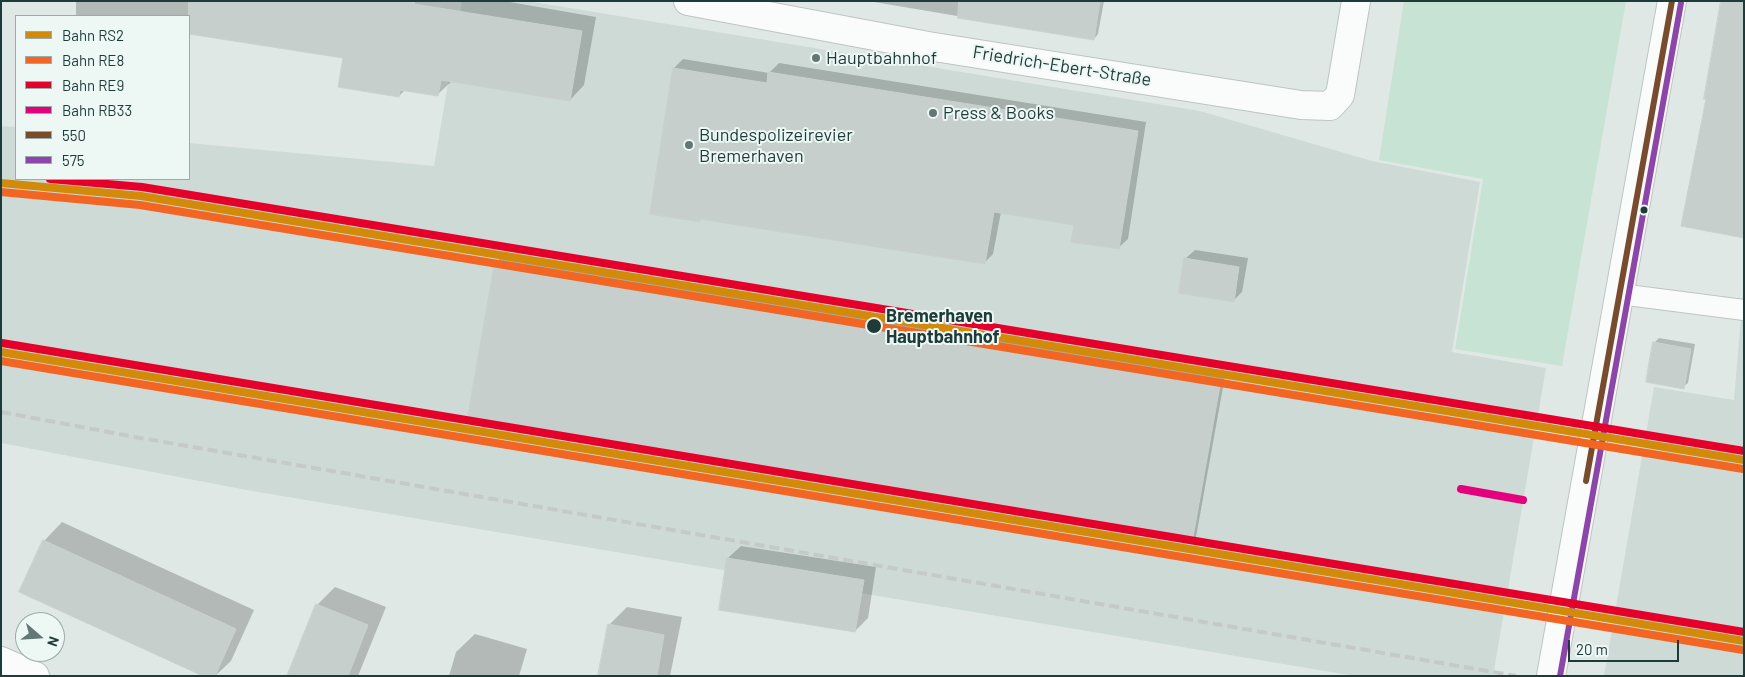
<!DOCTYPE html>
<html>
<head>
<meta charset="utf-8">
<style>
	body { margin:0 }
	#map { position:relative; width:1745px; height:677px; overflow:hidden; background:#e0e8e5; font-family:Barlow,sans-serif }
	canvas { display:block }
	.frame { position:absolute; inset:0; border:2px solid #1d3c38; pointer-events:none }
	.legend { position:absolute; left:15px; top:15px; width:175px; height:165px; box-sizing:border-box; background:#edf7f4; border:1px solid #9aaca9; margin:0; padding:6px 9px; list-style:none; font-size:15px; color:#1d3c38 }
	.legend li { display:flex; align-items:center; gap:10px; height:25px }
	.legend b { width:25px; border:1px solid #9aaca9 }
	.north { position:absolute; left:15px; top:612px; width:50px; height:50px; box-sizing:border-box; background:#edf7f4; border:1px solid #9aaca9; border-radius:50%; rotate:109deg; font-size:14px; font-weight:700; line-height:20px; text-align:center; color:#1d3c38 }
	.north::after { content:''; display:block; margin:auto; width:18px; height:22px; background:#617875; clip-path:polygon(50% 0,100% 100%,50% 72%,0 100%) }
	.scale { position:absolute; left:1568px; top:640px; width:111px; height:22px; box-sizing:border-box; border:2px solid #1d3c38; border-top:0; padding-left:6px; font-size:15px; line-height:18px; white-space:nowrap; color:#1d3c38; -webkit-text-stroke:4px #edf7f4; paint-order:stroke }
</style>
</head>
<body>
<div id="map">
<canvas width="1745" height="677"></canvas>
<div class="frame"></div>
<ul class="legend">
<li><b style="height:6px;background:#d28a0b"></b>Bahn RS2</li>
<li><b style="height:6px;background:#f26522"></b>Bahn RE8</li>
<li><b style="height:6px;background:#e4002b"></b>Bahn RE9</li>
<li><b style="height:6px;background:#e5007d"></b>Bahn RB33</li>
<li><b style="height:6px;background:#7a4b2a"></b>550</li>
<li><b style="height:6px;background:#8e44ad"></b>575</li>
</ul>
<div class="north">N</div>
<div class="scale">20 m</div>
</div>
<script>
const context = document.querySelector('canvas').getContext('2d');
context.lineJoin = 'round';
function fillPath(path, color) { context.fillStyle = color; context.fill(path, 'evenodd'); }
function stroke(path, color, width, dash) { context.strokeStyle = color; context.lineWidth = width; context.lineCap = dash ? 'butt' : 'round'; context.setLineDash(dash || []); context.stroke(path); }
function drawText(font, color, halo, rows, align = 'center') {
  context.font = font + ' Barlow,sans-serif'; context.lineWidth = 4; context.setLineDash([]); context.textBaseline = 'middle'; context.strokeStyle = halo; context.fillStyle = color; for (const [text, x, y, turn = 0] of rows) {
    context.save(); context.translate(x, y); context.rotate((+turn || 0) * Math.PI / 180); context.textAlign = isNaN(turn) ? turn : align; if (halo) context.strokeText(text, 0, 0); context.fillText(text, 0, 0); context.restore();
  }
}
const built = new Path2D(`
	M 462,1 L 527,1 L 1200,111 L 1372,161 L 1480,182 L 1452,352 L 1546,368 L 1493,676 L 1355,676 L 252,491 L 1,443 L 1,126 L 16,127 L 16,179 L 189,179 L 189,143 L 434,166 Z
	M 1744,281 L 1744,676 L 1604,676 L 1654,387 L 1734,400 Z`);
const green = new Path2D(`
	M 1404,1 L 1626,1 L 1562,366 L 1455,349 L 1483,179 L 1379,160 Z`);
const shadow = new Path2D(`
	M 76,1 L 504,1 L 596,17 L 584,85 L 570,100 L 452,81 L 437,95 L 405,90 L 399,96 L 344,56 L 189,32 L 189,16 L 76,16 Z
	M 868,1 L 1104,1 L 1098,34 L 1094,39 Z
	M 683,59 L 769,73 L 779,63 L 1146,122 L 1128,239 L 1118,248 L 1075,224 L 1001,212 L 993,254 L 984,263 L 702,218 L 699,220 L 674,68 Z
	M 1195,250 L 1248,258 L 1242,292 L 1233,301 L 1185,259 Z
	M 500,258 L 1225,376 L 1196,537 L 1191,541 L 496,263 Z
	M 1659,338 L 1695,344 L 1688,383 L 1683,387 L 1655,342 Z
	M 62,522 L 254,610 L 231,661 L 215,676 L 206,676 L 44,541 Z
	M 741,546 L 876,567 L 868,618 L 855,631 L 728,558 Z
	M 335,587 L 386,607 L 358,676 L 288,676 L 317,605 Z
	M 627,607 L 682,617 L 670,676 L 599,676 L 609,625 Z
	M 475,634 L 527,649 L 519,676 L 449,676 L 456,652 Z`);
const building = new Path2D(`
	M 189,1 L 415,1 L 414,4 L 582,31 L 570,101 L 441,80 L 438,96 L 400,90 L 399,97 L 338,87 L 343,58 L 189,34 Z
	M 959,1 L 1100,1 L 1094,40 L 958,18 Z
	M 1721,1 L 1744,1 L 1744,238 L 1681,226 L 1706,99 L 1704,99 Z
	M 673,68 L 767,83 L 768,72 L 1138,131 L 1119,249 L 1071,242 L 1074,225 L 994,212 L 985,264 L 700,219 L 700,222 L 650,214 Z
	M 1184,258 L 1239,267 L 1234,302 L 1179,293 Z
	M 495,262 L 1221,380 L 1192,543 L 467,422 Z
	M 1653,342 L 1691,349 L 1684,389 L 1646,382 Z
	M 43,540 L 236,629 L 215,676 L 203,676 L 19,592 Z
	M 727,558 L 864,580 L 855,632 L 719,610 Z
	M 316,604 L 368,625 L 348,676 L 287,676 Z
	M 608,624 L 664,635 L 657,676 L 598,676 Z`);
const service = new Path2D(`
	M 1620,294 L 1744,310`);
const minor = new Path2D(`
	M 688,1 L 928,46 L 1301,105 L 1330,106 L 1340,95 L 1356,1
	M 1,661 L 35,676
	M 1551,676 L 1672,1`);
const rail = new Path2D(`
	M 1,412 L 135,437 L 1516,676`);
const bus1 = new Path2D(`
	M 1586,481 L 1672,1`);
const bus2 = new Path2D(`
	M 1560,676 L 1681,3`);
const rail1 = new Path2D(`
	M 1,183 L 141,196 L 1744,460
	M 1,352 L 1744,641`);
const rail2 = new Path2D(`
	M 1,192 L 140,205 L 1743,469
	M 1,361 L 1743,650`);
const rail3 = new Path2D(`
	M 50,179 L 142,187 L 1744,451
	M 2,343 L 1744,632`);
const rail4 = new Path2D(`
	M 1461,489 L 1523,500`);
const markers = [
	[816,58,5,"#617875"],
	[933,113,5,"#617875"],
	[689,145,5,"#617875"],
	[1644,210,4.5,"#1d3c38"],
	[874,326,8,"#1d3c38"]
];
const poiNames = [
	["Hauptbahnhof",826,58],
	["Press & Books",943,113],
	["Bundespolizeirevier",699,135],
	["Bremerhaven",699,156]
];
const streetNames = [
	["Friedrich-Ebert-Straße",1062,66,9]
];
const stopNames = [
	["Bremerhaven",886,316],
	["Hauptbahnhof",886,337]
];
fillPath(built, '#cddad6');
fillPath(green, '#c7e3d3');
fillPath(shadow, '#0003');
fillPath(building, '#c7cfcc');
stroke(building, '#c9d1ce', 1);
stroke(service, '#bdc5c2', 22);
stroke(minor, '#bdc5c2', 30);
stroke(service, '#fafcfb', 20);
stroke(minor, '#fafcfb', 28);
stroke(rail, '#c5cac9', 4, [10, 5]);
stroke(bus1, '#7a4b2a', 6);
stroke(bus2, '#8e44ad', 6);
stroke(rail1, '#d28a0b', 8);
stroke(rail2, '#f26522', 8);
stroke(rail3, '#e4002b', 8);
stroke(rail4, '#e5007d', 8);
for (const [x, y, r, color] of markers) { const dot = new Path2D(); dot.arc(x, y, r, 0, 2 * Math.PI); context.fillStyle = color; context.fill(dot); stroke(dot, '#edf7f4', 2); }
drawText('18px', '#1d3c38', '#edf7f4', poiNames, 'left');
drawText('18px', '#1d3c38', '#edf7f4', streetNames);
drawText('bold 18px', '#1d3c38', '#edf7f4', stopNames, 'left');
</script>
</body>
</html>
